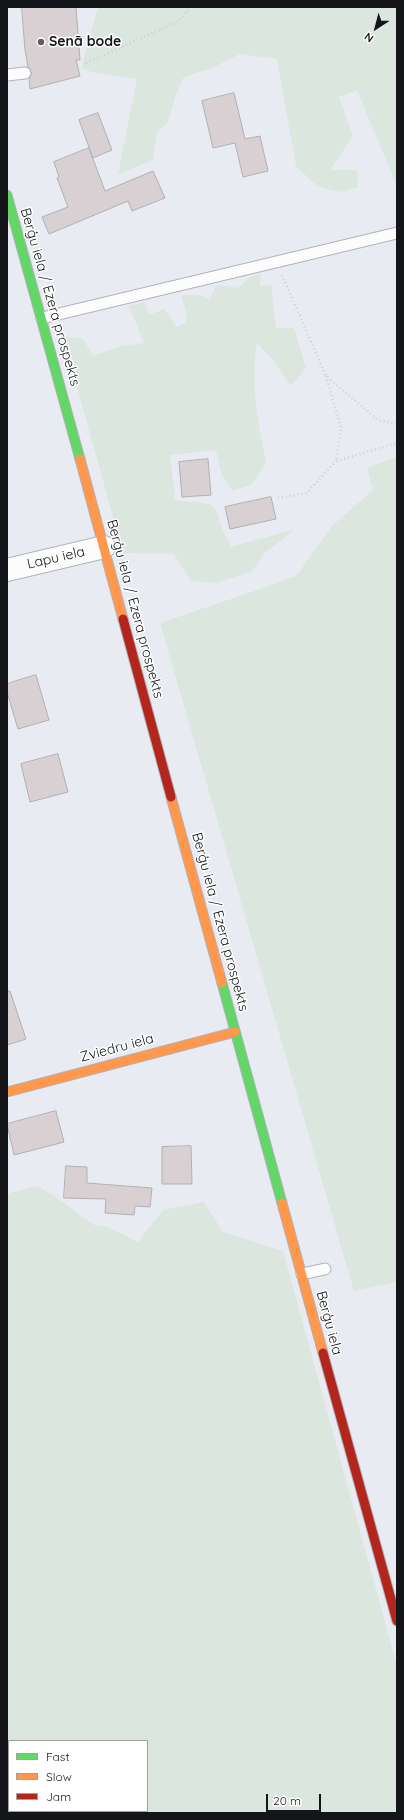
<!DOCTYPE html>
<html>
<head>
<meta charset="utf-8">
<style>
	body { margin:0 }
	#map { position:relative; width:404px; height:1820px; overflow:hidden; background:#e8ecf2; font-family:Quicksand,sans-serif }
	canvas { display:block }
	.frame { position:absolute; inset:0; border:8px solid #131518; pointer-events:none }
	.legend { position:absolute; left:8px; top:1740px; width:140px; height:72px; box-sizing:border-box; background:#fff; border:1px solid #a1a1a3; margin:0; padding:5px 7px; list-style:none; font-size:12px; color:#131518 }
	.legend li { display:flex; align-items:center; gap:8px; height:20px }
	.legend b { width:20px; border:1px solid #a1a1a3 }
	.north { position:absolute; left:356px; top:8px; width:40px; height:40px; -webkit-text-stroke:3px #fff; paint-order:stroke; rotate:216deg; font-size:11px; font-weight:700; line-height:16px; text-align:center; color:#131518 }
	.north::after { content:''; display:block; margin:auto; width:14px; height:18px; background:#131518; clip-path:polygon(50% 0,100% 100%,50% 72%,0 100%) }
	.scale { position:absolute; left:266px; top:1794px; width:55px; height:18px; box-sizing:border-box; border:2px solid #131518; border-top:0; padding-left:5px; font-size:12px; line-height:14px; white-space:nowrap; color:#131518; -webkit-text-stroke:3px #fff; paint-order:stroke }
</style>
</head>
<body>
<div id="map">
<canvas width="404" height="1820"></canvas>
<div class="frame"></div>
<ul class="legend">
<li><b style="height:5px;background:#63d668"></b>Fast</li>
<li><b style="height:5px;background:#ff974d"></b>Slow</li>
<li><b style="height:5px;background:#b3261e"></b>Jam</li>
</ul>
<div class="north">N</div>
<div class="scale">20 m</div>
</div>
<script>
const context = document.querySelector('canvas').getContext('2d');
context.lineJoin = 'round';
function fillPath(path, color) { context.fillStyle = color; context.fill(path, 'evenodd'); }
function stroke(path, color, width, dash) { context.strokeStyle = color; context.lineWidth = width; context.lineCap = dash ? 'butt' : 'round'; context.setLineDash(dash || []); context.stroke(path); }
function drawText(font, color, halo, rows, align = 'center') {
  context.font = font + ' Quicksand,sans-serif'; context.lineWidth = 3; context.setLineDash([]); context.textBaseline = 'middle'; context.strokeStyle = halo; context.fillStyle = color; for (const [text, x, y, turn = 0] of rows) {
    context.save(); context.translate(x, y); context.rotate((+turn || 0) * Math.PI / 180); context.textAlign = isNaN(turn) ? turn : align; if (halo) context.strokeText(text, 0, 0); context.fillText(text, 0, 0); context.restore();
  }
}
const green = new Path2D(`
	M 98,7 L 397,7 L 397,183 L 396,184 L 357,90 L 339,97 L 353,136 L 330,170 L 357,170 L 358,187 L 340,192 L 318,187 L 296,166 L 277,59 L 240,54 L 216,66 L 183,78 L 175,97 L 168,123 L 157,132 L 153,160 L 118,174 L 137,79 L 97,73 L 81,69 Z
	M 261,274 L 260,286 L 271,285 L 276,328 L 294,328 L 306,368 L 291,386 L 273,360 L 257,343 C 250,387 258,421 266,463 L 252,484 L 233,491 L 222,475 L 216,450 L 170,455 L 175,500 L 210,504 L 216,509 L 222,529 L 231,547 L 295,529 L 265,553 L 252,571 L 217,583 L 191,581 L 174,554 L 123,553 L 63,336 L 83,339 L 93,356 L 121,346 L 144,343 L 129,306 L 145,302 L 149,315 L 164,309 L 177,327 L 185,323 L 187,314 L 181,295 L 199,295 L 210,300 L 216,285 L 238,288 L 250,277 Z
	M 397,457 L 397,1282 L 354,1291 L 160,623 L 269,586 L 296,576 L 333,525 L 373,490 L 367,468 Z
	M 38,1186 L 60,1200 L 94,1225 L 108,1227 L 138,1242 L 163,1210 L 204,1202 L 223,1232 L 283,1251 L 397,1666 L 397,1813 L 7,1813 L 7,1198 L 9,1193 ZM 9,1741 L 147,1741 L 147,1811 L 9,1811 Z`);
const building = new Path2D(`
	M 22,7 L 76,7 L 80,60 L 76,60 L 80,76 L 30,89 L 29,79 L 32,73 L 28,67 L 25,50 Z
	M 234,93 L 245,139 L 260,136 L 268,171 L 243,177 L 235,143 L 213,148 L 202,101 Z
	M 98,113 L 112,150 L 93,158 L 79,120 Z
	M 89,148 L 105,191 L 153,171 L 165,198 L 132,211 L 128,201 L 49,234 L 42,217 L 68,207 L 57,178 L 59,177 L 54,162 Z
	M 208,459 L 211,495 L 182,497 L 179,462 Z
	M 271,497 L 276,519 L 230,529 L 225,507 Z
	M 36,675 L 49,720 L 18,729 L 7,692 L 7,684 Z
	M 58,754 L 68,792 L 30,802 L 21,764 Z
	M 7,991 L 10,991 L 26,1039 L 7,1045 Z
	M 56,1111 L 64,1142 L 14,1155 L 7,1124 Z
	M 191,1146 L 192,1184 L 162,1184 L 162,1147 Z
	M 66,1166 L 87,1167 L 87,1183 L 152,1188 L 150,1207 L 135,1206 L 134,1215 L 105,1213 L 106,1199 L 64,1198 Z`);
const path = new Path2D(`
	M 86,63 L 179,21 L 191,7
	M 39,70 L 74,64
	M 282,275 L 326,376 L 378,420 L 397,424
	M 326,376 L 341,428 L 336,461 L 397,443
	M 278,498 L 307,493 L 336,461`);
const lane = new Path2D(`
	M 7,75 L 25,73
	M 42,318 L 397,233
	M 302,1274 L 325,1269`);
const street = new Path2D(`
	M 7,570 L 104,547`);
const fast = new Path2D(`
	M 7,195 L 80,459
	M 222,983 L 282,1203`);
const slow = new Path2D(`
	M 80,459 L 123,619
	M 171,797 L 222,983
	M 7,1092 L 235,1032
	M 282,1203 L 323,1353`);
const jam = new Path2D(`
	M 123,619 L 171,797
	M 323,1353 L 397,1621`);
const markers = [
	[41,42,4,"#5e6064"]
];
const poiNames = [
	["Senā bode",49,42]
];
const streetNames = [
	["Berģu iela / Ezera prospekts",50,297,74],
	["Lapu iela",56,558,-13],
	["Berģu iela / Ezera prospekts",135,609,75],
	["Berģu iela / Ezera prospekts",220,922,75],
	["Zviedru iela",117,1048,-15],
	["Berģu iela",329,1323,75]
];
fillPath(green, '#dae6de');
fillPath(building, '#d8d0d3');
stroke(building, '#b0b0b2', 1);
stroke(lane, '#b1b4b9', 13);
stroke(street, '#b1b4b9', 24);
stroke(fast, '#b1b4b9', 11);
stroke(slow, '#b1b4b9', 11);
stroke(jam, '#b1b4b9', 11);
stroke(path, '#cecfd1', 2.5, [1, 3]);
stroke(lane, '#fcfcfd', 11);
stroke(street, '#fcfcfd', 22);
stroke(fast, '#63d668', 9);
stroke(slow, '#ff974d', 9);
stroke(jam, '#b3261e', 9);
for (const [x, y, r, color] of markers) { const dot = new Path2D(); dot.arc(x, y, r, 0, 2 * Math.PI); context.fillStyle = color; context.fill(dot); stroke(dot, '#fff', 1.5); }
drawText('bold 14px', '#131518', '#fff', poiNames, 'left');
drawText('14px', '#131518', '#fff', streetNames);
</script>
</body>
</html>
